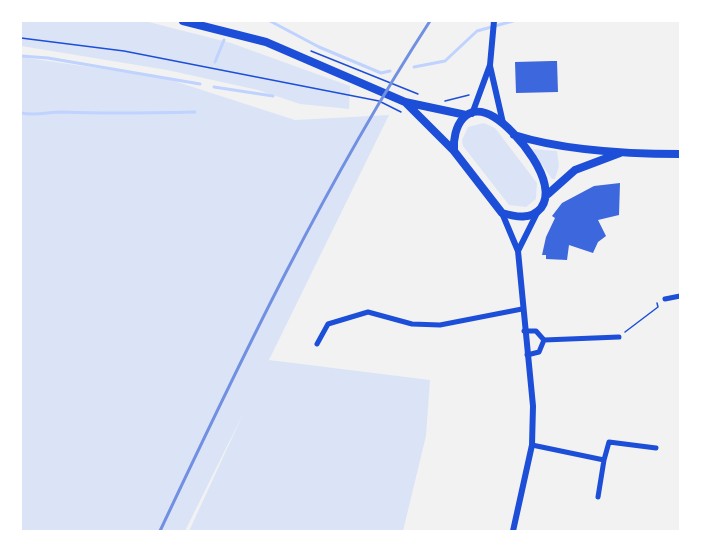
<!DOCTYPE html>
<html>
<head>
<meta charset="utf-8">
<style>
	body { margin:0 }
	#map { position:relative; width:701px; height:552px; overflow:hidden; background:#f2f2f2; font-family:Barlow,sans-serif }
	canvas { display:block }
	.frame { position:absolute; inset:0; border:22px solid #fff; pointer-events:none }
</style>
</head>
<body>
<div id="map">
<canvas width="701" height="552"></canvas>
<div class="frame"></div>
</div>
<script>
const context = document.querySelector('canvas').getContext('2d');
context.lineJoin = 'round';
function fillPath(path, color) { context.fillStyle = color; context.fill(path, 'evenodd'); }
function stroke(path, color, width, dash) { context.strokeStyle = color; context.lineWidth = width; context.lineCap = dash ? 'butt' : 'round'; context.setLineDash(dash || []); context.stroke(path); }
const green = new Path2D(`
	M 21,21 L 145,21 L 231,43 L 350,86 L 349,109 L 300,104 L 258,90 L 167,70 L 21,46 Z
	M 21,57 L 165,78 L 295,120 L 389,115 L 269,360 L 430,380 L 426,436 L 403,531 L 189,531 L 244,412 L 185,531 L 21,531 Z
	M 484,123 L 495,128 L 537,183 L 536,199 L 526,207 L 509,205 L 463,146 L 462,140 L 468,127 Z
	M 531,149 L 557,151 L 559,166 L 555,179 L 552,179 Z`);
const stream = new Path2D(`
	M 270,21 L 319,47 L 381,73 L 390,71
	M 21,56 L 48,58 L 200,84
	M 215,62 L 224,40
	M 414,67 L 445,61 L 477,31 L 513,21
	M 214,87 L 273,96
	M 21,113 C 35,116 49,112 63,112 C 107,114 151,113 195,112`);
const building = new Path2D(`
	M 552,61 L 557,61 L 558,92 L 516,93 L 515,62 Z
	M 620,183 L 619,215 L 598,220 L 606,236 L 598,242 L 593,253 L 569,245 L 567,260 L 546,259 L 546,255 L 542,255 L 546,237 L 555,218 L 552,216 L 562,203 L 594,186 Z`);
const path = new Path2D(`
	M 21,38 L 124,51 L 379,101 L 401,112
	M 311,51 L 418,94
	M 445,101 L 469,95
	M 625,332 L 658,307 L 657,303`);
const minor = new Path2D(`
	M 665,299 L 680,296
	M 524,331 L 536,331 L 544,340 L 539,352 L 527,355
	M 544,340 L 619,337
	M 317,344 L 328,324 L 368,312 L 412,324 L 440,325 L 522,309
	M 532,445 L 604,460 L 609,442 L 656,448
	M 598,497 L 604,460`);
const tertiary = new Path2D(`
	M 490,66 L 503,123
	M 472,114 L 490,65 L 494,21
	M 502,213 L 518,251 L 533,406 L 532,445 L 513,531
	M 518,251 L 538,211`);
const primary = new Path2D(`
	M 183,21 L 266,42 L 405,102 L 466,115
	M 405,102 L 454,151 L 502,213 C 516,217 531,220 541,208 C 560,183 516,130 494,117 C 466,100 452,127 454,151
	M 514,135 C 565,151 626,154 680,154
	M 548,194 L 575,170 L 620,153`);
const rail = new Path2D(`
	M 160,531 C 242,357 325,183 430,21`);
fillPath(green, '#dbe4f7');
stroke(stream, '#bfd3fe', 3);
fillPath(building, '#3d67dc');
stroke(path, '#1d4ed8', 1.5);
stroke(minor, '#1d4ed8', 5);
stroke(tertiary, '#1d4ed8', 6);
stroke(primary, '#1d4ed8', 8);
stroke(rail, '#7290e2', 3);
</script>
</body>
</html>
